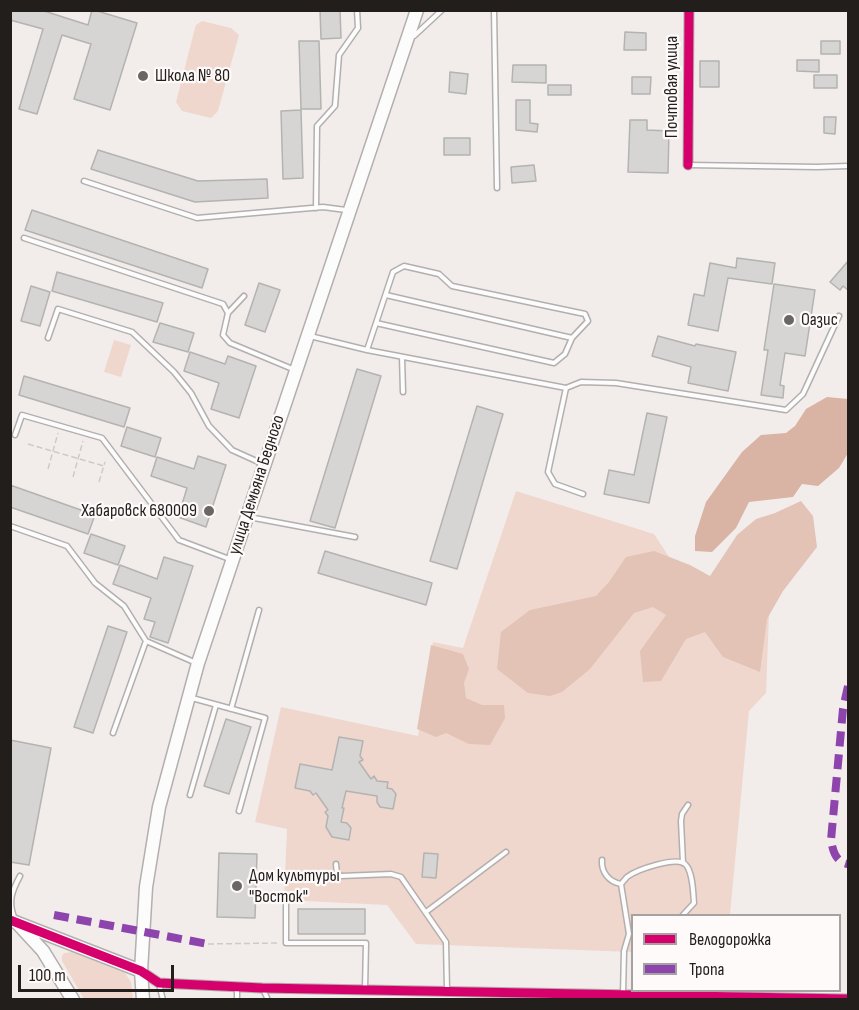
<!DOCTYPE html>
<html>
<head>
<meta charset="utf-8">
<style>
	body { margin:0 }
	#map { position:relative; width:859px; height:1010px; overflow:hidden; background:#f2edeb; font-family:"Sofia Sans Condensed",sans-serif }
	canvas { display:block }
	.frame { position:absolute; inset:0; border:12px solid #211e1c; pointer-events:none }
	.legend { position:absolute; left:631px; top:914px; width:210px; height:78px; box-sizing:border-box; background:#fefaf9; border:2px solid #a6a2a1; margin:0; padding:8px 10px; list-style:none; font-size:18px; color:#211e1c }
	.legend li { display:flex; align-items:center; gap:12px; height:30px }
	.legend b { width:30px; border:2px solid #a6a2a1 }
	.scale { position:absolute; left:18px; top:965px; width:156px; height:27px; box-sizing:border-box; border:3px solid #211e1c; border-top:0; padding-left:8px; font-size:18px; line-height:21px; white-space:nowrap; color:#211e1c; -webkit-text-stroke:4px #fefaf9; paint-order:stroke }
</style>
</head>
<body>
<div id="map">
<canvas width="859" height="1010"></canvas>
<div class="frame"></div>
<ul class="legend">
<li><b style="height:8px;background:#d6006c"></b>Велодорожка</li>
<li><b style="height:8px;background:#8e44ad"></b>Тропа</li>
</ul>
<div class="scale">100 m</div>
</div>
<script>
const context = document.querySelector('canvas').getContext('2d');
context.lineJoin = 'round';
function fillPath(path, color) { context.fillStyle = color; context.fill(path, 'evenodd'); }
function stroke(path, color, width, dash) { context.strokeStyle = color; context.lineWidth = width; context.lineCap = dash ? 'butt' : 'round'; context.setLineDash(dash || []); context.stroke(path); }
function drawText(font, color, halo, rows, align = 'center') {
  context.font = font + ' "Sofia Sans Condensed",sans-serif'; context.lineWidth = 4.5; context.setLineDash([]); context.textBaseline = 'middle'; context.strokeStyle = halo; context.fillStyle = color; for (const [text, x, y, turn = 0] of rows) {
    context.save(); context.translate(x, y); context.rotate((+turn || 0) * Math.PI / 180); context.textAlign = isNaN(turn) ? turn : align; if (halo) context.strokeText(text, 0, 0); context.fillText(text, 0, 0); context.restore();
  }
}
const green = new Path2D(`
	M 202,21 L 231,28 L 239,35 L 218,111 L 211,118 L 182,111 L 176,102 L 195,28 L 196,25 Z
	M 114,340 L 131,345 L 121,377 L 104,372 Z
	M 516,491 L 654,534 L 697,599 L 769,614 L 766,693 L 749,711 L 730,915 L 632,916 L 632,952 L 416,944 L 387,905 L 284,900 L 287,829 L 255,822 L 281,707 L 418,736 L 433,642 L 463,648 Z
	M 72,952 L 125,973 L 131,982 L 133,999 L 84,999 L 62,961 L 62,956 L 64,953 Z`);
const forest = new Path2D(`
	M 801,501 L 813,516 L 817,547 L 783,591 L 767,619 L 760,672 L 723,657 L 705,632 L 686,639 L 661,681 L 643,682 L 640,651 L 666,615 L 653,607 L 634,613 L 590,669 L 562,692 L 550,696 L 528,693 L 497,669 L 501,632 L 530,610 L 596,596 L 609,582 L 626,557 L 654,551 L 690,565 L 710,576 L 737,535 L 756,519 L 775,513 Z
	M 431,645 L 463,654 L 469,669 L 464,683 L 466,698 L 482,705 L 504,705 L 505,718 L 490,745 L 469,744 L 446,733 L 436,737 L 417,729 Z`);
const water = new Path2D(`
	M 827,397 L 848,399 L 848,453 L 839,468 L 818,486 L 802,484 L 793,497 L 749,502 L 736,528 L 712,552 L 695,551 L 695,536 L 706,502 L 742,452 L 761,435 L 786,433 L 795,426 L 806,409 Z`);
const building = new Path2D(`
	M 10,10 L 41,10 L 88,25 L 92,10 L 94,10 L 137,23 L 110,110 L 74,99 L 91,44 L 62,35 L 37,114 L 19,109 L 43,29 L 10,20 Z
	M 320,10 L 340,10 L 341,38 L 321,39 Z
	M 625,32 L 646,33 L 646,50 L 624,50 Z
	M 299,41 L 319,41 L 321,109 L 301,109 Z
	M 821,41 L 840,41 L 840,54 L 821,54 Z
	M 797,60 L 819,60 L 819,72 L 797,71 Z
	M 700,61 L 719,61 L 719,87 L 700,87 Z
	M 513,65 L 546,65 L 546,83 L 512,82 Z
	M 450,72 L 468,74 L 466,94 L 449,92 Z
	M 814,75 L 837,75 L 837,88 L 814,88 Z
	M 632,77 L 651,77 L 650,94 L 632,94 Z
	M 548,85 L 571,85 L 571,95 L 548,95 Z
	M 516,100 L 530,100 L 530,123 L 538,124 L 537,132 L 516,130 Z
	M 301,110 L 303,178 L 283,179 L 281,111 Z
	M 824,117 L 836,117 L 835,134 L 824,133 Z
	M 630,120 L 647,120 L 647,130 L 669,131 L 668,173 L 628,172 Z
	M 444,138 L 470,138 L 470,155 L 444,155 Z
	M 98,150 L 198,181 L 267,179 L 268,198 L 195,202 L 91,169 Z
	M 534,165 L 536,181 L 512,183 L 511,167 Z
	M 32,210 L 208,269 L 202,288 L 25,230 Z
	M 737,258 L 775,263 L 772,284 L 728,278 L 718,331 L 688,325 L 694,294 L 704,296 L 710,263 L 736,268 Z
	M 849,260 L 849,291 L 843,286 L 840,290 L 830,282 Z
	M 57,272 L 163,303 L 157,322 L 52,291 Z
	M 259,283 L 280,290 L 265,332 L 245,325 Z
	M 774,284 L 815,290 L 805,356 L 785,353 L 780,385 L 784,386 L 783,398 L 761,395 L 768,350 L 764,350 Z
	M 31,286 L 50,292 L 40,326 L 21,321 Z
	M 160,323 L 194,333 L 188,352 L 153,342 Z
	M 658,336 L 695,346 L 696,344 L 736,352 L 728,391 L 688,383 L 691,367 L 652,356 Z
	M 190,352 L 225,364 L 228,356 L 256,366 L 239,418 L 211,409 L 219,383 L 184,371 Z
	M 357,369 L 381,376 L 335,528 L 310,521 Z
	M 24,376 L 130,408 L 124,427 L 19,395 Z
	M 477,406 L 503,414 L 457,569 L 430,561 Z
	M 647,413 L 667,417 L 649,503 L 604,494 L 609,470 L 634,475 Z
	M 127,427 L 161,438 L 155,457 L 121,446 Z
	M 198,456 L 226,465 L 206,527 L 178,517 L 187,488 L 151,476 L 157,457 L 194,469 Z
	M 10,485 L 95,515 L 88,534 L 10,507 Z
	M 91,534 L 125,546 L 118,565 L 84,553 Z
	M 325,551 L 432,583 L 426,605 L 318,573 Z
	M 164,557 L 193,566 L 168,643 L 150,637 L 155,622 L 144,619 L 151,598 L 113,584 L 120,565 L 157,579 Z
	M 108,626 L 127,632 L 93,733 L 74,727 Z
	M 226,719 L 251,727 L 229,794 L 204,786 Z
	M 339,737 L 363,741 L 360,756 L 363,760 L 359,762 L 371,779 L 374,776 L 377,781 L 388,782 L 387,788 L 392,789 L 396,794 L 393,809 L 380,807 L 377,802 L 377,796 L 346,791 L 342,808 L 344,808 L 341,822 L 347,823 L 351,828 L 349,840 L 332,837 L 326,827 L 328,816 L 325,812 L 328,810 L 316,793 L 313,795 L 310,791 L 295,788 L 300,764 L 332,770 Z
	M 10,740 L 51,748 L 29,865 L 10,862 Z
	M 219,853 L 257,854 L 255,918 L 217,917 Z
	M 424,853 L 438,854 L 436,878 L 422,877 Z
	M 298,909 L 365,909 L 365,934 L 298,934 Z`);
const path = new Path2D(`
	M 28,444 L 104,466
	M 48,469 L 58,433
	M 73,477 L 83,441
	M 99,482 L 105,462
	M 208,944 L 279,943`);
const lane = new Path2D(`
	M 494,10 L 497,188
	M 414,36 L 442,10
	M 689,165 L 817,167 L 848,166
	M 84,181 L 197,218 L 323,207 L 346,210
	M 316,208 L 317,126 L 335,106 L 339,55 L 358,28 L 357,10
	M 24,238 L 223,304 L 228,313
	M 244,296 L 228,313 L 223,335 L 230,343 L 295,370
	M 376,323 L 554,363 L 565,354 L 572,338
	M 310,336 L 367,350 L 566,388 L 581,382 L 616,383 L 786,410 L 803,394 L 839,316
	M 48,338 L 58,309 L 132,332 L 174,372 L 191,393 L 209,426 L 232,450 L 263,464
	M 367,350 L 393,272 L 404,266 L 439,274 L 452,286 L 585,314 L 588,321 L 572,338 L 386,295
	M 402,357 L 403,392
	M 566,388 L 548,472 L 555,484 L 583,494
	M 15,435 L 22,415 L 102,438 L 179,540 L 232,560
	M 249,517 L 355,537
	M 10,526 L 67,546 L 95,583 L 124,606 L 146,641 L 194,662
	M 192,698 L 265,718 L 239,811
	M 231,709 L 259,610
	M 113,733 L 146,641
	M 190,795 L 216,705
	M 602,860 C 601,872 609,882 621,884
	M 683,863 L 681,821 L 682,814 L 688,805
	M 336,864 L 337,874 L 341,876 L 391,874 L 401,877 L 446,942 L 447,990
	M 286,903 L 286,943 L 366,943 L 365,989
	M 426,912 L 506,852
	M 14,917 C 8,901 12,891 20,876
	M 159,984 L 163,1000
	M 237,987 L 237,1000
	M 263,989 L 268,1000
	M 623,994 L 624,951 L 629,934 L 621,884 C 622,883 626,878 627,877 C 636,870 678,855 686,865 C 693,873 693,892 694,903 L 682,916`);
const street = new Path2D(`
	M 688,165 L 689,10
	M 141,971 L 159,983 L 262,988 L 848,999`);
const secondary = new Path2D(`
	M 10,920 L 141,971
	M 18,924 L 43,951 L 73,1000
	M 143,1000 L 141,971 L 146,887 L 159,807 L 198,663 L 417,10`);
const quiet = new Path2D(`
	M 848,686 L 843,709 L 831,840 C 833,852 836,862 848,864
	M 54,915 L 208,944`);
const cycleway = new Path2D(`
	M 688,165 L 689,10
	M 10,920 L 141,971 L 159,983 L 262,988 L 848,999`);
const markers = [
	[143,76,6,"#6a6664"],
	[789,320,6,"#6a6664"],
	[209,511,6,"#6a6664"],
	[237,886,6,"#6a6664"]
];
const poiNames = [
	["Школа № 80",155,76],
	["Оазис",801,320],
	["Хабаровск 680009",197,511,"right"],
	["Дом культуры",249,876],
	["\"Восток\"",249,897]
];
const streetNames = [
	["Почтовая улица",672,87,-90],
	["улица Демьяна Бедного",257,485,-72]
];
fillPath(green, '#f0d7cd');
fillPath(forest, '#e2c3b6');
fillPath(water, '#d9b3a4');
fillPath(building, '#d6d5d3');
stroke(building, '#b3b3b1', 1.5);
stroke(lane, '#b3afae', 7);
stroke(street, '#b3afae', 11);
stroke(secondary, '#b3afae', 15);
stroke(path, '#cdcbca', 1.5, [6, 3]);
stroke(lane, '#fdfcfc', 4);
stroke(street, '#fdfcfc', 8);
stroke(secondary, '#fdfcfc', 12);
stroke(quiet, '#8e44ad', 8, [15, 8]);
stroke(cycleway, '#d6006c', 9);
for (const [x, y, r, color] of markers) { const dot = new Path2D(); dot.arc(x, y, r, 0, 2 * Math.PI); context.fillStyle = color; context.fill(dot); stroke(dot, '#fefaf9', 2); }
drawText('18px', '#211e1c', '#fefaf9', poiNames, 'left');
drawText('18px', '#211e1c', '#fefaf9', streetNames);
</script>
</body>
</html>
